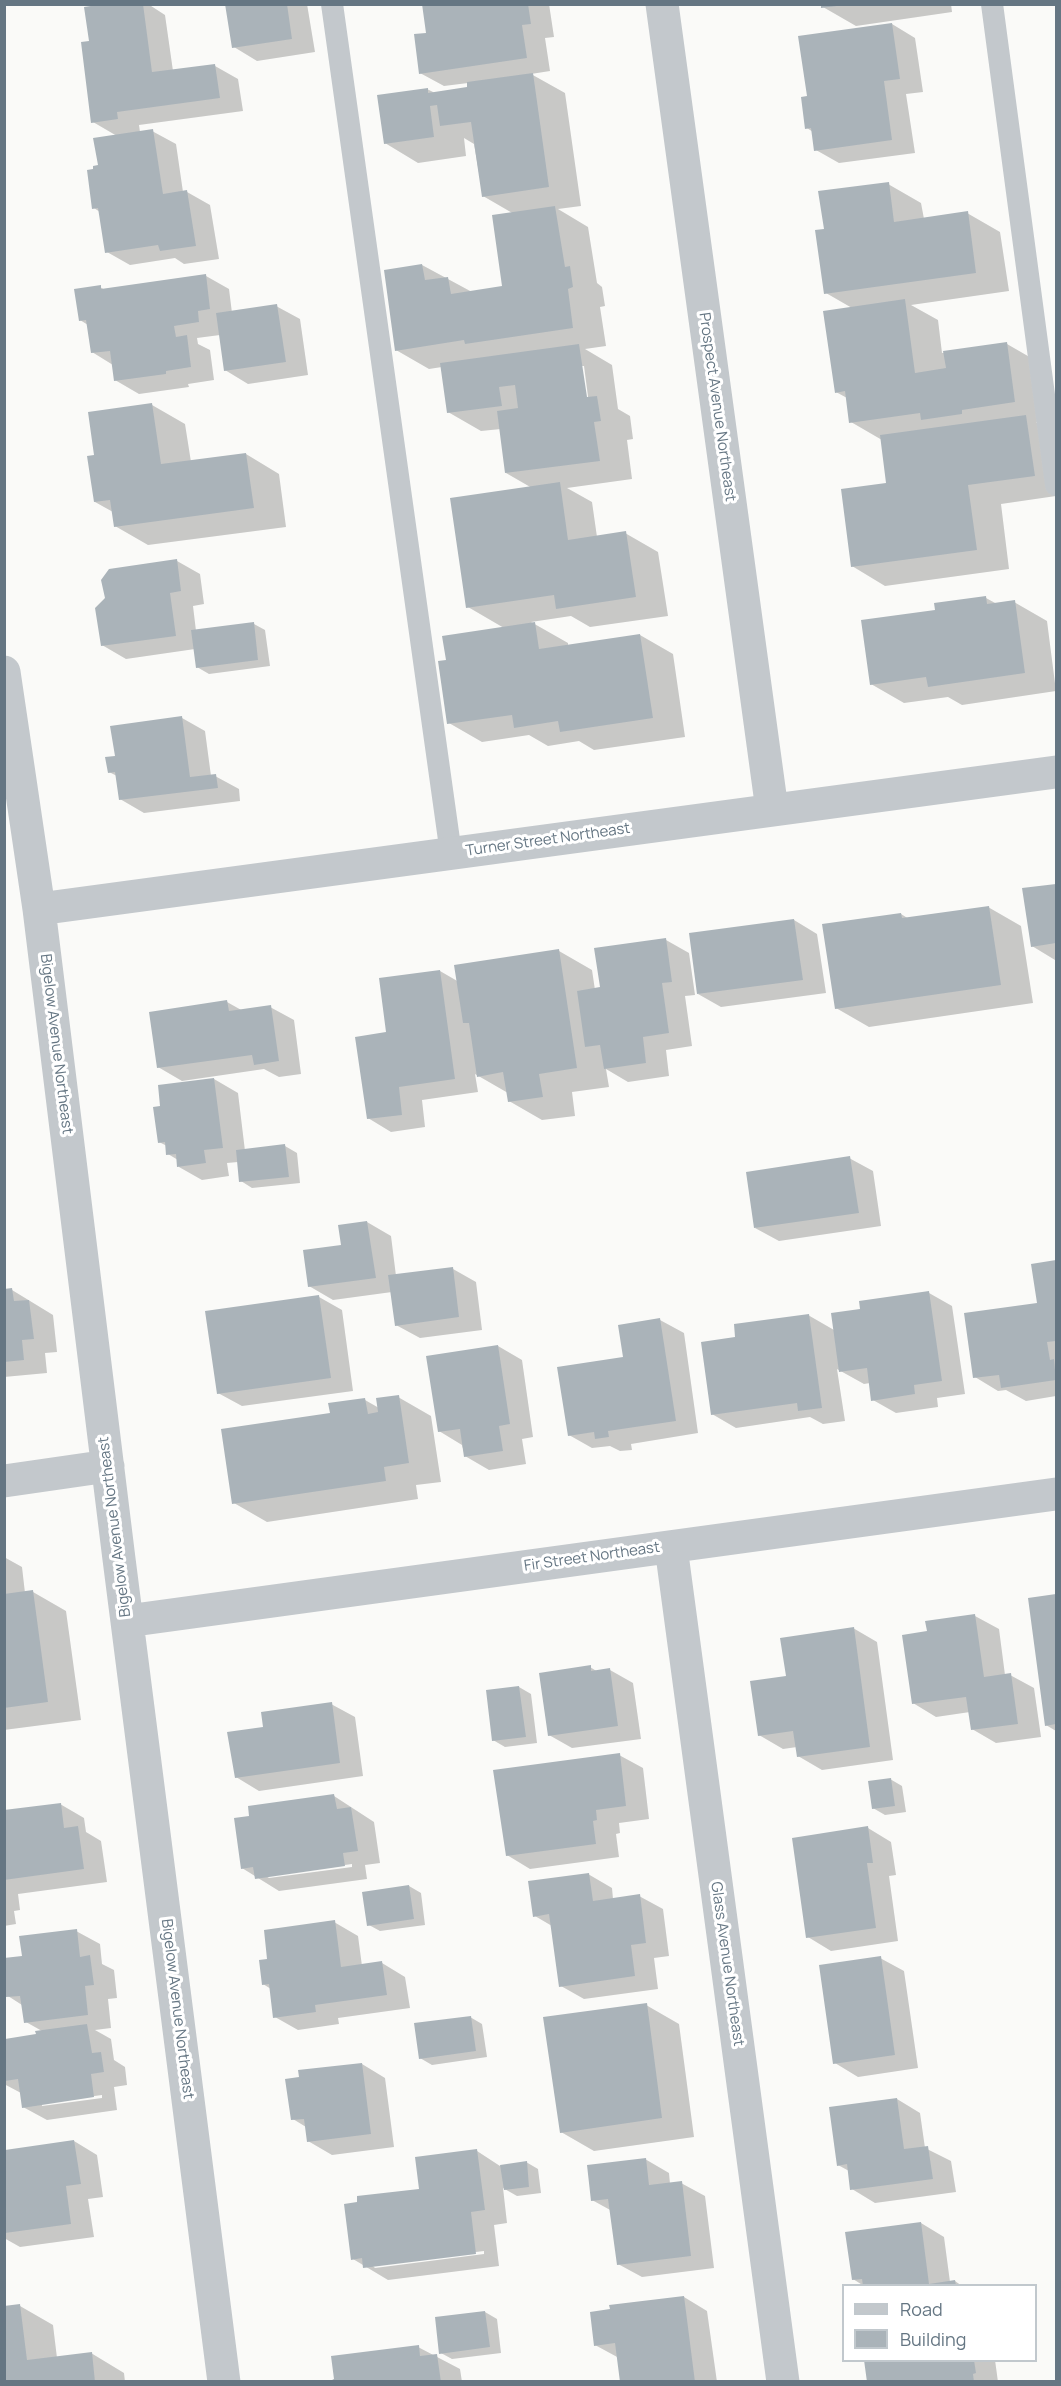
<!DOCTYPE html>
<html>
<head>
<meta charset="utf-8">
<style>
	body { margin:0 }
	#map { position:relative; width:1061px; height:2386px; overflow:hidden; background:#fafaf8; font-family:Manrope,sans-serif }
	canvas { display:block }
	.frame { position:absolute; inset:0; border:6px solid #657683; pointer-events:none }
	.legend { position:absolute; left:842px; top:2284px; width:195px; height:78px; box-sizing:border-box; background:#fff; border:2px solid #c1c8cd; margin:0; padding:8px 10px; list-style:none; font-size:18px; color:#657683 }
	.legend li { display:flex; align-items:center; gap:12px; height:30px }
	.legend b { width:30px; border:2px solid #c1c8cd }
</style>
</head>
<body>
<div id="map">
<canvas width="1061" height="2386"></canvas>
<div class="frame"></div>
<ul class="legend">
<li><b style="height:8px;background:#c3c8cc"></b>Road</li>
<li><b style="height:16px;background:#aab3b9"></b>Building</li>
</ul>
</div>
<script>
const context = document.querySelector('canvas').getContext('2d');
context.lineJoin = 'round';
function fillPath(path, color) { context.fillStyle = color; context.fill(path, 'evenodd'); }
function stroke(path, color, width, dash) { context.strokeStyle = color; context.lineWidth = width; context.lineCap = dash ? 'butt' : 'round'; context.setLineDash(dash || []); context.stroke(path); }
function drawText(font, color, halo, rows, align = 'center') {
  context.font = font + ' Manrope,sans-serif'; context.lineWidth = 6; context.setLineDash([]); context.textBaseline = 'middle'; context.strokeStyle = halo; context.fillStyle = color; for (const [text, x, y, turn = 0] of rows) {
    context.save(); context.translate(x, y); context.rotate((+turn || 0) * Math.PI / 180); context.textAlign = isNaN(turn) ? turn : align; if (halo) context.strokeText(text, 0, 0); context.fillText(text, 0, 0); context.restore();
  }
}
const shadow = new Path2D(`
	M 116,4 L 148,4 L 165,15 L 173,71 L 215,66 L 238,79 L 243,111 L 139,125 L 140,132 L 152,131 L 176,144 L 183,192 L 187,192 L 210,205 L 219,259 L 184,264 L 175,258 L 130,265 L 107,252 L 100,212 L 94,208 L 100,166 L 117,136 L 93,122 L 91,42 Z
	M 226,4 L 307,4 L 315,52 L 257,61 L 234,47 Z
	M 423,4 L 549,4 L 554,37 L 545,38 L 550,71 L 531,74 L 565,93 L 581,206 L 558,209 L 588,227 L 597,283 L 602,287 L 605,306 L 600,307 L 606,346 L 585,349 L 612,365 L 618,409 L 630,416 L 633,439 L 627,440 L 632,479 L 567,488 L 592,502 L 597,537 L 625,533 L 658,552 L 668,616 L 590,627 L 571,616 L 531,622 L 568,643 L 568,646 L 640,635 L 673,654 L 685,737 L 594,750 L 579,741 L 548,746 L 529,735 L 482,742 L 449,723 L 448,661 L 504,628 L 468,607 L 532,488 L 506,473 L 501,429 L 481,431 L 448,412 L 442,367 L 429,369 L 396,350 L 422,265 L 472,292 L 504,287 L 514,214 L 483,196 L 474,144 L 464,138 L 466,156 L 418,163 L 385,143 L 427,89 L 435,93 L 469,88 L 468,83 L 444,86 L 420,73 L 428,34 ZM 581,366 L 584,366 L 589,404 L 586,405 Z
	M 822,4 L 951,4 L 952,12 L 856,26 L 823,7 Z
	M 892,24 L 915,38 L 923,92 L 906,94 L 915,153 L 839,163 L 816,150 L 813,132 L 807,128 L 808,97 Z
	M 888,184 L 921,203 L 924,219 L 967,213 L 1000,232 L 1009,291 L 911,305 L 938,320 L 942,353 L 1007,344 L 1040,363 L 1048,421 L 1036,422 L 1056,434 L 1056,496 L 1001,504 L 1009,569 L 885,586 L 852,566 L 888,484 L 882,440 L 851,422 L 847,398 L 836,392 L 852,308 L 826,293 L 825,230 Z
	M 206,276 L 229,289 L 232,313 L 276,306 L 300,319 L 308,375 L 248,384 L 225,370 L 220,335 L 197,338 L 198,344 L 210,350 L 214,380 L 188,384 L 189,387 L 139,394 L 115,380 L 113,365 L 92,352 L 88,325 L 80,320 L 100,287 L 105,290 Z
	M 152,405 L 185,424 L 191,462 L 246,454 L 279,474 L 286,527 L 148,545 L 115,526 L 113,512 L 95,502 L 96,456 Z
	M 177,561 L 200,574 L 204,604 L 193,606 L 196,631 L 254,624 L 265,630 L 270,666 L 209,674 L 197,667 L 195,649 L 126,659 L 102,645 Z
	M 986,598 L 997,604 L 1014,602 L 1047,621 L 1056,691 L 962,705 L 948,697 L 904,703 L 871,684 L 937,611 Z
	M 182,718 L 205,731 L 211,776 L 215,776 L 239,789 L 240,801 L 144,813 L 120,799 L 117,776 L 109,772 L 116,757 Z
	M 1056,885 L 1056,959 L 1055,960 L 1032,946 L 1024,890 Z
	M 988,907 L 1021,926 L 1033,1003 L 869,1027 L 836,1008 L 901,914 L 909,919 Z
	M 794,920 L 817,934 L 826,993 L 721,1007 L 698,994 Z
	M 666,940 L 689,953 L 695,995 L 685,996 L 692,1046 L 666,1050 L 669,1076 L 628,1082 L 606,1069 L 609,1087 L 572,1092 L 575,1116 L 542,1120 L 509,1101 L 508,1093 L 475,1074 L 478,1092 L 422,1100 L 425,1127 L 391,1132 L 368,1118 L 387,1034 L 440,971 L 459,982 L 559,951 L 592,970 L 595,990 L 601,989 Z
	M 227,1002 L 243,1011 L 270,1007 L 294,1020 L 301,1074 L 279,1077 L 264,1069 L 182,1081 L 158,1067 Z
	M 214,1079 L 238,1093 L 245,1151 L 285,1146 L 297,1153 L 300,1183 L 252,1188 L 241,1181 L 238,1162 L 227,1163 L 229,1176 L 202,1180 L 179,1167 L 178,1160 L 168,1154 L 167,1146 L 159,1142 L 162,1107 Z
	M 849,1158 L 873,1171 L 881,1226 L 779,1241 L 755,1228 Z
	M 367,1222 L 391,1236 L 396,1276 L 453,1269 L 476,1282 L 482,1330 L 420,1338 L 396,1325 L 392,1292 L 333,1300 L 309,1286 L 342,1246 Z
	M 1056,1262 L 1056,1396 L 1026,1401 L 1006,1390 L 998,1391 L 975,1377 L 1039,1304 L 1033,1265 Z
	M 12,1290 L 53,1315 L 57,1352 L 45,1353 L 47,1373 L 4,1377 L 4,1291 Z
	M 929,1293 L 952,1306 L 965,1394 L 937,1398 L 938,1407 L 896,1413 L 873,1400 L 870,1383 L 864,1384 L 837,1369 L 845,1421 L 823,1424 L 810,1417 L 736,1428 L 712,1414 L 737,1338 L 808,1315 L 834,1330 L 862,1310 Z
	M 319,1297 L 342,1310 L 353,1391 L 242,1406 L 218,1393 Z
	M 660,1320 L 684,1333 L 698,1433 L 631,1444 L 632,1450 L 620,1451 L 610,1446 L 592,1448 L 569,1435 L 625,1358 Z
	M 498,1346 L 522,1360 L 533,1437 L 522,1439 L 526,1464 L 489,1470 L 465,1456 L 462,1445 L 439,1431 Z
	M 398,1397 L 431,1416 L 441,1482 L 416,1485 L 418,1499 L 267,1522 L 234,1503 L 331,1414 L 365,1400 L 379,1408 Z
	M 4,1557 L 22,1567 L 25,1593 L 33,1592 L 66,1611 L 81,1720 L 4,1730 Z
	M 1056,1596 L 1056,1731 L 1046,1725 L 1030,1599 Z
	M 975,1616 L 999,1629 L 1005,1675 L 1010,1675 L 1034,1688 L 1041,1737 L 996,1743 L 972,1729 L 970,1712 L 936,1717 L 913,1703 L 928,1633 Z
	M 853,1628 L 877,1642 L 893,1760 L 822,1770 L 798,1756 L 797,1747 L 783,1749 L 759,1735 L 787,1677 Z
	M 590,1667 L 598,1672 L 610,1670 L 633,1683 L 641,1739 L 572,1748 L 549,1735 Z
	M 519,1687 L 531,1694 L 537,1743 L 505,1747 L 493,1740 Z
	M 331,1704 L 355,1717 L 363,1776 L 259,1791 L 236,1777 L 264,1728 Z
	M 619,1755 L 643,1768 L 649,1819 L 619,1823 L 620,1833 L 616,1834 L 619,1857 L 530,1869 L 507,1855 Z
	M 890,1779 L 902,1786 L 906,1812 L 885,1815 L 873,1808 Z
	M 334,1796 L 374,1822 L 380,1863 L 365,1865 L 367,1879 L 279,1891 L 242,1868 L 251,1818 ZM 352,1864 L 352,1867 L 269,1878 L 266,1876 Z
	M 60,1804 L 84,1818 L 86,1832 L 101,1841 L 107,1882 L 18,1894 L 20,1910 L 14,1911 L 16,1924 L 4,1926 L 4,1812 Z
	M 868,1828 L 891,1842 L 896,1875 L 889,1876 L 898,1941 L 831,1951 L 808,1937 Z
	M 588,1874 L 612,1888 L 613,1899 L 639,1896 L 663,1909 L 669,1956 L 654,1958 L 658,1989 L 584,1999 L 561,1986 L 552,1926 L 535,1916 Z
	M 409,1886 L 421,1893 L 425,1925 L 380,1931 L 369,1925 Z
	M 334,1922 L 358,1936 L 362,1966 L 382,1963 L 405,1977 L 410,2008 L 338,2018 L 339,2024 L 298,2030 L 275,2017 L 271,1989 L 263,1984 L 268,1961 Z
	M 76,1931 L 100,1944 L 102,1964 L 114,1970 L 117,1998 L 108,1999 L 111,2028 L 95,2030 L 111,2039 L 114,2060 L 125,2067 L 127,2085 L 114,2087 L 117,2110 L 47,2120 L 23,2107 L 21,2093 L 4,2084 L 4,2040 L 38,2036 L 42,2031 L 26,2022 L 22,2005 L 8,1996 L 4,1960 L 23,1958 ZM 102,2095 L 102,2098 L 42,2106 L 42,2103 Z
	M 880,1958 L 904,1971 L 918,2068 L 858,2077 L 835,2063 Z
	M 646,2005 L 679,2024 L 694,2137 L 594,2151 L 561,2132 Z
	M 470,2017 L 482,2024 L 487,2057 L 432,2065 L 420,2058 Z
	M 362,2064 L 385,2078 L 394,2147 L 332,2155 L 308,2141 L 306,2127 L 293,2119 Z
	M 897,2099 L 920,2113 L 925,2148 L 951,2161 L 956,2192 L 875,2203 L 852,2189 L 849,2171 L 838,2165 Z
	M 74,2141 L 97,2155 L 103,2197 L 88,2199 L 94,2237 L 20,2247 L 4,2238 L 4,2151 Z
	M 477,2151 L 500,2166 L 526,2162 L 538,2169 L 541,2193 L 517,2196 L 503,2188 L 507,2223 L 494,2225 L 499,2266 L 388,2280 L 353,2259 L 420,2190 ZM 484,2251 L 484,2254 L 375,2268 L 372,2265 Z
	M 645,2159 L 669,2173 L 670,2184 L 681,2183 L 705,2196 L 714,2268 L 642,2277 L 618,2264 L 612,2211 L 592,2200 Z
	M 921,2223 L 944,2237 L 950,2282 L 955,2281 L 962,2286 L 864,2286 L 853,2279 Z
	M 684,2297 L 707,2311 L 717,2382 L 622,2382 L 619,2358 L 595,2345 Z
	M 20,2306 L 53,2325 L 57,2358 L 91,2353 L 124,2373 L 125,2382 L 4,2382 Z
	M 485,2312 L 497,2319 L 501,2353 L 452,2359 L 441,2353 Z
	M 418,2347 L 460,2369 L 462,2382 L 329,2382 Z
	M 871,2360 L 995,2360 L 998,2382 L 869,2382 Z`);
const building = new Path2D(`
	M 104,4 L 143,4 L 152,72 L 215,64 L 220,98 L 117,112 L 118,119 L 91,123 L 81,42 L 89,41 L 84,7 Z
	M 225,4 L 287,4 L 292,39 L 232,48 Z
	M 422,4 L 528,4 L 531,24 L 522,25 L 527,58 L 419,74 L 414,34 L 426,33 Z
	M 821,4 L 837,4 L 837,6 L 821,8 Z
	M 892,23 L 900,79 L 884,81 L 892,140 L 814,151 L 811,128 L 805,129 L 801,97 L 807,96 L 798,36 Z
	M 533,73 L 549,187 L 482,197 L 471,122 L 440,126 L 437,105 L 430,106 L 434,137 L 384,144 L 377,95 L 428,88 L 428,93 L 467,87 L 467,82 Z
	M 153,129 L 163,194 L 187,190 L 196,246 L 160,251 L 158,245 L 105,253 L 98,208 L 92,209 L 87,170 L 93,169 L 93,166 L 98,165 L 93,138 Z
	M 889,182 L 894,222 L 968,211 L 976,273 L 824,294 L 815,230 L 824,229 L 818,191 Z
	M 555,206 L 565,267 L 570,266 L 573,287 L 568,289 L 573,328 L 465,344 L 464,340 L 395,351 L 384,270 L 422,264 L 425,280 L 448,277 L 451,294 L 502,286 L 492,215 Z
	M 206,274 L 210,309 L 198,311 L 199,322 L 174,326 L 176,337 L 187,335 L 191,367 L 166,371 L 166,374 L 114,381 L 110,351 L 91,353 L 86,320 L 79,321 L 74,289 L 101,285 L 101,289 Z
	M 905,299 L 915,373 L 946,368 L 943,351 L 1007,342 L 1015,402 L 962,410 L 962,414 L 921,420 L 920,413 L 849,423 L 845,391 L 835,393 L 823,311 Z
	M 277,304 L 286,362 L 224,371 L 216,313 Z
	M 579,344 L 587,397 L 597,396 L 601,421 L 594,422 L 600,461 L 505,473 L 497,411 L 518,408 L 515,385 L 499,387 L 502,406 L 447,413 L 440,363 Z
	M 152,403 L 161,464 L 246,453 L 254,508 L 114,527 L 110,500 L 94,502 L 87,456 L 94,455 L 88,412 Z
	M 1026,415 L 1035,476 L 968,485 L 977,550 L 851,567 L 841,489 L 886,483 L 880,435 Z
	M 560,482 L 568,540 L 626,531 L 636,597 L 556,609 L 554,595 L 466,608 L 450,498 Z
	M 177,559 L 181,591 L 170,593 L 176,636 L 101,646 L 95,608 L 105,598 L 101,580 L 109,569 Z
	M 986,596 L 987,604 L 1015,600 L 1025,673 L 928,687 L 926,677 L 870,685 L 861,620 L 935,610 L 934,603 Z
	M 254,622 L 258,660 L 196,668 L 191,630 Z
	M 535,622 L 539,649 L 640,634 L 653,718 L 560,732 L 558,721 L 514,728 L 512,715 L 447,724 L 438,661 L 446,660 L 442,636 Z
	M 182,716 L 190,777 L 216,774 L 218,788 L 119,800 L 115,772 L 108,773 L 105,757 L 115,756 L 110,726 Z
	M 1056,884 L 1056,943 L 1031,947 L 1022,888 Z
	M 989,906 L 1001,985 L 835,1009 L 822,924 L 901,913 L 902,918 Z
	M 794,919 L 803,980 L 697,994 L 689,933 Z
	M 666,938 L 672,982 L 662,983 L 669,1033 L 643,1037 L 646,1063 L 604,1069 L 600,1045 L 585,1047 L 577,991 L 600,987 L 594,948 Z
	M 559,949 L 577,1068 L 539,1074 L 543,1097 L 508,1102 L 503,1072 L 477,1077 L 469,1023 L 463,1023 L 454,965 Z
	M 440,970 L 455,1079 L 399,1087 L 402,1115 L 367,1119 L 355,1037 L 386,1032 L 379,978 Z
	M 227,1000 L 229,1011 L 271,1005 L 279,1061 L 254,1065 L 252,1055 L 157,1068 L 149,1012 Z
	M 214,1078 L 223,1148 L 204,1150 L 206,1163 L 177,1167 L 176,1154 L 166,1155 L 165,1142 L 158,1143 L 153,1107 L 160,1106 L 158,1085 Z
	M 285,1144 L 289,1177 L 239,1182 L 236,1150 Z
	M 850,1156 L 859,1213 L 754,1228 L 746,1172 Z
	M 367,1221 L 376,1278 L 308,1287 L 303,1250 L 341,1245 L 338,1225 Z
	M 1056,1260 L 1056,1341 L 1047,1342 L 1050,1360 L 1054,1359 L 1056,1380 L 1001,1388 L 999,1375 L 973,1378 L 964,1313 L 1037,1303 L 1031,1264 Z
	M 453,1267 L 459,1317 L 395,1326 L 388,1275 Z
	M 12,1288 L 14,1301 L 29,1300 L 34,1339 L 22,1340 L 24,1360 L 4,1362 L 4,1289 Z
	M 929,1291 L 942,1381 L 914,1385 L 915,1394 L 871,1401 L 867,1368 L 839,1372 L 831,1313 L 860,1309 L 859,1301 Z
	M 319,1295 L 331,1378 L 217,1394 L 205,1311 Z
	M 809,1314 L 822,1408 L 798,1411 L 797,1403 L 711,1415 L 701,1342 L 735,1337 L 734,1324 Z
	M 660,1318 L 676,1421 L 608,1431 L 609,1437 L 595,1439 L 594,1432 L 568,1436 L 557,1367 L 623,1357 L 618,1325 Z
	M 498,1345 L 510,1424 L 499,1426 L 503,1451 L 464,1457 L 460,1429 L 438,1432 L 426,1356 Z
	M 399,1395 L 409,1463 L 384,1467 L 386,1481 L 232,1504 L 221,1429 L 330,1413 L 328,1403 L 365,1398 L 368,1414 L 378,1412 L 376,1398 Z
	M 33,1590 L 48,1702 L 4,1708 L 4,1594 Z
	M 1056,1594 L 1056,1724 L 1045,1726 L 1028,1598 Z
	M 975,1614 L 984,1677 L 1011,1673 L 1018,1724 L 971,1730 L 966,1697 L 912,1704 L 902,1635 L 927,1631 L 925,1621 Z
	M 854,1627 L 870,1747 L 797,1757 L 793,1731 L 758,1736 L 750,1681 L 786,1676 L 780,1638 Z
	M 591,1665 L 591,1671 L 610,1668 L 618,1726 L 548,1736 L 539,1673 Z
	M 519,1686 L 526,1737 L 492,1741 L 486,1690 Z
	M 332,1702 L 340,1763 L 235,1778 L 227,1732 L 263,1727 L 261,1712 Z
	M 620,1753 L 626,1806 L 596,1810 L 597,1820 L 593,1821 L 596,1844 L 506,1856 L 493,1770 Z
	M 891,1778 L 895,1806 L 872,1809 L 868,1781 Z
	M 334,1794 L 337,1809 L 351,1807 L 358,1851 L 343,1853 L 345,1866 L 255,1879 L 253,1867 L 241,1869 L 234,1818 L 249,1816 L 248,1806 Z
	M 61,1803 L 64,1828 L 78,1826 L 84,1869 L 4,1880 L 4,1810 Z
	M 868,1826 L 873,1863 L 867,1863 L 876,1928 L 806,1938 L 792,1838 Z
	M 589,1873 L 593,1901 L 640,1894 L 646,1943 L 631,1945 L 635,1976 L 559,1987 L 549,1914 L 533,1917 L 528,1881 Z
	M 409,1885 L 414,1919 L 367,1926 L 362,1892 Z
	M 335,1920 L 341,1967 L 382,1961 L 387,1995 L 315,2005 L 316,2012 L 273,2018 L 269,1984 L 262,1985 L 259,1960 L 267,1959 L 264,1930 Z
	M 77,1929 L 80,1957 L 90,1955 L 94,1985 L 85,1986 L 88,2015 L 24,2023 L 20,1996 L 6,1997 L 4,1958 L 22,1956 L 19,1936 Z
	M 881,1956 L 895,2055 L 833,2064 L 819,1965 Z
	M 647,2003 L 662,2118 L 560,2133 L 543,2017 Z
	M 471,2016 L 476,2051 L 419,2059 L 414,2023 Z
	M 87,2024 L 92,2053 L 101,2052 L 104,2072 L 91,2074 L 94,2097 L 22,2108 L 18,2079 L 5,2081 L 5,2039 L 36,2034 L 35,2031 Z
	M 362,2063 L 371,2134 L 307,2142 L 304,2119 L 291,2120 L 285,2079 L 299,2077 L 298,2070 Z
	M 897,2098 L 904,2149 L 928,2146 L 933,2179 L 850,2190 L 847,2164 L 837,2166 L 829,2107 Z
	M 74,2140 L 81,2184 L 66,2186 L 71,2224 L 5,2233 L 5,2150 Z
	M 477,2149 L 485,2210 L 471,2212 L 476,2254 L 363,2268 L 362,2258 L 351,2260 L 344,2204 L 357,2202 L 357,2196 L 419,2189 L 415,2157 Z
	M 646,2158 L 649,2185 L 682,2181 L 691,2256 L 617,2265 L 608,2199 L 591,2201 L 587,2165 Z
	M 527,2161 L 529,2187 L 504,2190 L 500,2165 Z
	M 921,2222 L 929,2284 L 955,2280 L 956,2286 L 863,2286 L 862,2279 L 852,2280 L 845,2232 Z
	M 684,2296 L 695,2382 L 620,2382 L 615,2343 L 594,2346 L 590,2312 L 610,2309 L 609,2305 Z
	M 20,2304 L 27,2360 L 92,2352 L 95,2382 L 4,2382 L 4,2306 Z
	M 485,2311 L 490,2347 L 439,2354 L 435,2317 Z
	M 419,2345 L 420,2356 L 437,2354 L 441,2382 L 328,2382 L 334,2379 L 331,2356 Z
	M 864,2360 L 974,2360 L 976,2373 L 973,2374 L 974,2382 L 867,2382 Z`);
const service = new Path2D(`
	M 332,4 L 451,854
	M 992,4 L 1056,485`);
const minor = new Path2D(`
	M 662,4 L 772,810
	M 4,672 L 39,909 L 119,1559 L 224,2382
	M 39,909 L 1056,772
	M 4,1481 L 108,1466
	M 671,1547 L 783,2382
	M 127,1621 L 1056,1494`);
const streetNames = [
	["Prospect Avenue Northeast",717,407,82],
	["Turner Street Northeast",548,840,-8],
	["Bigelow Avenue Northeast",56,1044,83],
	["Bigelow Avenue Northeast",115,1527,-97],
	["Fir Street Northeast",592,1557,-8],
	["Glass Avenue Northeast",727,1964,82],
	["Bigelow Avenue Northeast",177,2009,83]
];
fillPath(shadow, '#0003');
fillPath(building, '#aab3b9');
stroke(service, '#c3c8cc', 22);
stroke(minor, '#c3c8cc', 33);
drawText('15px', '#657683', '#fff', streetNames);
</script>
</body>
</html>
